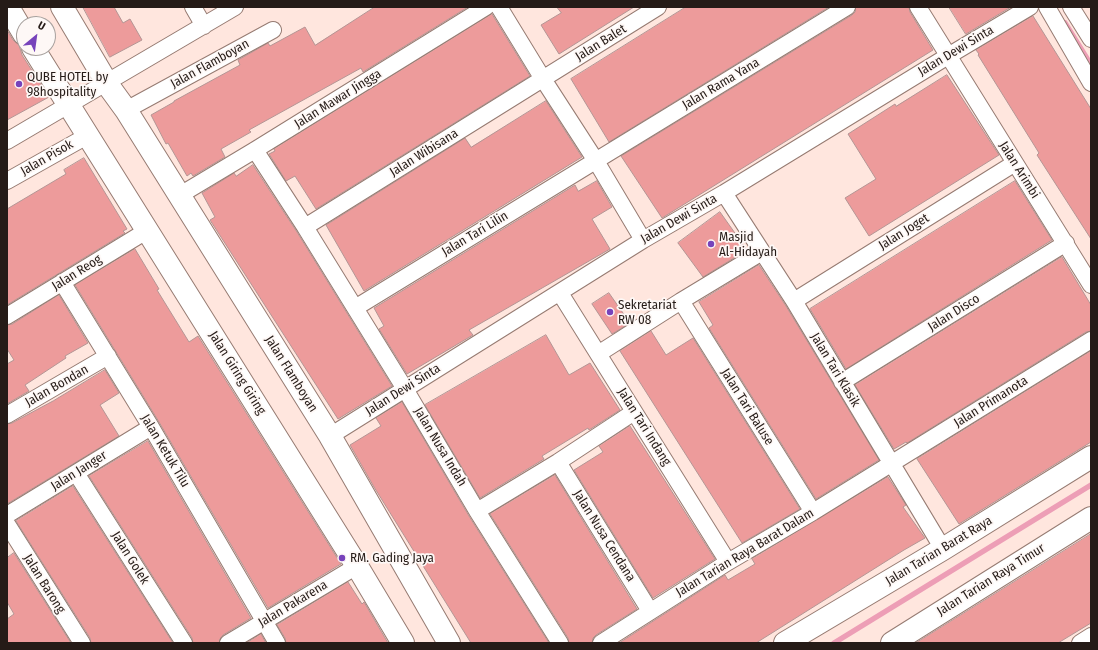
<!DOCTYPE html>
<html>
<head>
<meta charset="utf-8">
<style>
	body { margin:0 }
	#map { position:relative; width:1098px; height:650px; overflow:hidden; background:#ffe6de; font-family:"Fira Sans Condensed",sans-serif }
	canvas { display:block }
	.frame { position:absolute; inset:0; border:8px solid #251b17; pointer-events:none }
	.north { position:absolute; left:16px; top:16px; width:40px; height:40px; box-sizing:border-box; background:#fef8f6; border:1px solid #a7a09d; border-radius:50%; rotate:29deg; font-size:11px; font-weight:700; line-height:16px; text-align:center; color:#251b17 }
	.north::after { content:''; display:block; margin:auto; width:14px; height:18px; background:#7743bb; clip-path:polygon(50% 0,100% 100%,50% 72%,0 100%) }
</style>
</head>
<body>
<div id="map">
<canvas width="1098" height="650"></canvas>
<div class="frame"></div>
<div class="north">U</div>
</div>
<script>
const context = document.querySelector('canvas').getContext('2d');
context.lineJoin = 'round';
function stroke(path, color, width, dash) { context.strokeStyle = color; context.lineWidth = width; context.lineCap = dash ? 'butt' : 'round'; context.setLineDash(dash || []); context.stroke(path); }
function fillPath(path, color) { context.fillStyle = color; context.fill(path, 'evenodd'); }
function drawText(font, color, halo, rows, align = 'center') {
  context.font = font + ' "Fira Sans Condensed",sans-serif'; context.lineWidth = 3.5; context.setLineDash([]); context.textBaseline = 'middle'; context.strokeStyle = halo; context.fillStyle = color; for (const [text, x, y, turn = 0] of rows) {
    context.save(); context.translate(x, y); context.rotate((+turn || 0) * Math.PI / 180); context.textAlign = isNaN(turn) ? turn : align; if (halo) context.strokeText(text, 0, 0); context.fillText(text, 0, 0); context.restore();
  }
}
const stream = new Path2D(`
	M 1065,23 L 1091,65
	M 834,643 L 1091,485`);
const building = new Path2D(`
	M 83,7 L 114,7 L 123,23 L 130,19 L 142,40 L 110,57 Z
	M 375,7 L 468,7 L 363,72 L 361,68 L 249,130 L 251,132 L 221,149 L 225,157 L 193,176 L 191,173 L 187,176 L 168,143 L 166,144 L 151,115 L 174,102 L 174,101 L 240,65 L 238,60 L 268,43 L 270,46 L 305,27 L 315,45 Z
	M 557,7 L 634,7 L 559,54 L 541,25 L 561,13 Z
	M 686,7 L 829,7 L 609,142 L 571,79 Z
	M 856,7 L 909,7 L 910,12 L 933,50 L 662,218 L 621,156 L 852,15 L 855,12 Z
	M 949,7 L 1011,7 L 966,34 Z
	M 492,14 L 530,76 L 316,209 L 295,176 L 286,181 L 269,154 L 275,151 L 274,149 Z
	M 1033,16 L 1091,109 L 1091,239 L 1037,155 L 1039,153 L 978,55 L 979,54 L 976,50 Z
	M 7,30 L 13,40 L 19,45 L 22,55 L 49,97 L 7,120 Z
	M 947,75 L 999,155 L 869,236 L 845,198 L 876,179 L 848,134 L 895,104 L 896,106 Z
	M 546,101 L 582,157 L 364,291 L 326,225 L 465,138 L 471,147 Z
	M 84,158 L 127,229 L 123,231 L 125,233 L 7,305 L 7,209 L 66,174 L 64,170 Z
	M 253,165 L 297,232 L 392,386 L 338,419 L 210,220 L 215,217 L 202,193 L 234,173 L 236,176 Z
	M 597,181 L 612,207 L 592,219 L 610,249 L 469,330 L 473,335 L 407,374 L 379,329 L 384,326 L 374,308 L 575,185 L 578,191 Z
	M 1015,181 L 1052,240 L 846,369 L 810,309 Z
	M 720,212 L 747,250 L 703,277 L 678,243 Z
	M 135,249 L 159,289 L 157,290 L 189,342 L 198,336 L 341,564 L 268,608 L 159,422 L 75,285 Z
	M 1062,257 L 1091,305 L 1091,331 L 1086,332 L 907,443 L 906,442 L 894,449 L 855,385 Z
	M 759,265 L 786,306 L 879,460 L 816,499 L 709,328 L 713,325 L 699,302 Z
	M 609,293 L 630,323 L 612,334 L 592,304 Z
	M 59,295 L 88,343 L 65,356 L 66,358 L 25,385 L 29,391 L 7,404 L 7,364 L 14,360 L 7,349 L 7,325 L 12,324 Z
	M 651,331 L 666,355 L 693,338 L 800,509 L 742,543 L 620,351 Z
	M 546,335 L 569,375 L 590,363 L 620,410 L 589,430 L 588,428 L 542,456 L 544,459 L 480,498 L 425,405 Z
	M 1091,351 L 1091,442 L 959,524 L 917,459 Z
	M 105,370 L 119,393 L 100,405 L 119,436 L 7,504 L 7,424 L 12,423 L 53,401 Z
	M 402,402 L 469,516 L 549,643 L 471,643 L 374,487 L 350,445 L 381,426 L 376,418 Z
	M 630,426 L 715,559 L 653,598 L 574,470 L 603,452 L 599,446 Z
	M 148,441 L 251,618 L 223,635 L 220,639 L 219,643 L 193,643 L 192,638 L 89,476 Z
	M 555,475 L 637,609 L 596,635 L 593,638 L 592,643 L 569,643 L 568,638 L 490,514 Z
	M 888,477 L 906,505 L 903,507 L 925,538 L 904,550 L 756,643 L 619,643 L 725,575 L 728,580 L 755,564 L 752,559 Z
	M 73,486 L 173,643 L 91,643 L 90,638 L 16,521 Z
	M 1091,534 L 1091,623 L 1058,643 L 916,643 Z
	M 14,553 L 71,643 L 7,643 L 7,619 L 14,614 L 7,602 L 7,558 Z
	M 348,582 L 362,604 L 364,602 L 388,643 L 286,643 L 285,638 L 277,625 Z
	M 261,634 L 266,643 L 247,643 Z`);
const street = new Path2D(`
	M 193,7 L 204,26
	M 499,7 L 543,79 L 596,161 L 643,240
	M 918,7 L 1091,285
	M 1047,7 L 1091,83
	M 1071,7 L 1091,39
	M 126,110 L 273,30
	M 7,141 L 235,7
	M 255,150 L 305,227 L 405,389 L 477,511 L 560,643
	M 7,181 L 87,136
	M 724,193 L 794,301 L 943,549
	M 180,195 L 255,150 L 486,7
	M 305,227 L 658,7
	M 62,282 L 151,427 L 277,643
	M 560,293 L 728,562
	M 681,301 L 813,512
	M 794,301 L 1015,163
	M 355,308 L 847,7
	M 7,316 L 148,230
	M 598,354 L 681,301 L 762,252
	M 842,382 L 1066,243
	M 7,415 L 108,356
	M 330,436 L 643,240 L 724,193 L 948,56 L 1030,7
	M 558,462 L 650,611
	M 76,473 L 184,643
	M 477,511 L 558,462 L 634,412
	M 7,515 L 151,427
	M 7,524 L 82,643
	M 228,643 L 357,566
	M 601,643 L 728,562 L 813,512 L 1091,340
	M 1080,643 L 1091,636`);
const secondary = new Path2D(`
	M 8,7 L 24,34
	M 62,7 L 110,88 L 126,110 L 330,436 L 449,643
	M 33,48 L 357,566 L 403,643
	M 785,643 L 943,549 L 1091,457
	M 892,643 L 1091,518`);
const markers = [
	[19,84,4,"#7743bb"],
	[711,244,4,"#7743bb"],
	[610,312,4,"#7743bb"],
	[342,558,4,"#7743bb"]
];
const streetNames = [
	["Jalan Balet",601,43,-32],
	["Jalan Dewi Sinta",956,51,-31],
	["Jalan Flamboyan",210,64,-29],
	["Jalan Rama Yana",721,84,-31],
	["Jalan Mawar Jingga",338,99,-32],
	["Jalan Wibisana",424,153,-32],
	["Jalan Pisok",47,158,-30],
	["Jalan Arimbi",1019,170,58],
	["Jalan Dewi Sinta",679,219,-30],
	["Jalan Joget",904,232,-32],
	["Jalan Tari Lilin",475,234,-31],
	["Jalan Reog",77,273,-32],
	["Jalan Disco",954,313,-32],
	["Jalan Tari Klasik",835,370,59],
	["Jalan Giring Giring",237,373,58],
	["Jalan Flamboyan",291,374,58],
	["Jalan Bondan",57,386,-30],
	["Jalan Dewi Sinta",403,390,-32],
	["Jalan Primanota",991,402,-32],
	["Jalan Tari Baluse",747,407,58],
	["Jalan Tari Indang",644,427,58],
	["Jalan Nusa Indah",440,447,59],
	["Jalan Ketuk Tilu",165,451,59],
	["Jalan Janger",79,471,-32],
	["Jalan Nusa Cendana",604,536,58],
	["Jalan Tarian Barat Raya",939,551,-31],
	["Jalan Tarian Raya Barat Dalam",745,553,-31],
	["Jalan Golek",130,558,58],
	["Jalan Tarian Raya Timur",991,580,-32],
	["Jalan Barong",44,584,58],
	["Jalan Pakarena",293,604,-31]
];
const poiNames = [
	["QUBE HOTEL by",27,77],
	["98hospitality",27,92],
	["Masjid",719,237],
	["Al-Hidayah",719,252],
	["Sekretariat",618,305],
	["RW 08",618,320],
	["RM. Gading Jaya",350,558]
];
stroke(stream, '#ed9eb6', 5.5);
fillPath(building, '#ed9b9b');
stroke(building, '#b49594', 1);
stroke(street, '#967b72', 18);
stroke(secondary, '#967b72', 24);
stroke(street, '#fff', 16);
stroke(secondary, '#fff', 22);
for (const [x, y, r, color] of markers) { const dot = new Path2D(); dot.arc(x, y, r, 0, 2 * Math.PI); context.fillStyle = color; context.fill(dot); stroke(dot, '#fef8f6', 1.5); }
drawText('13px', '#251b17', '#fef8f6', streetNames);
drawText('13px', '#251b17', '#fef8f6', poiNames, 'left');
</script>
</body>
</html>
